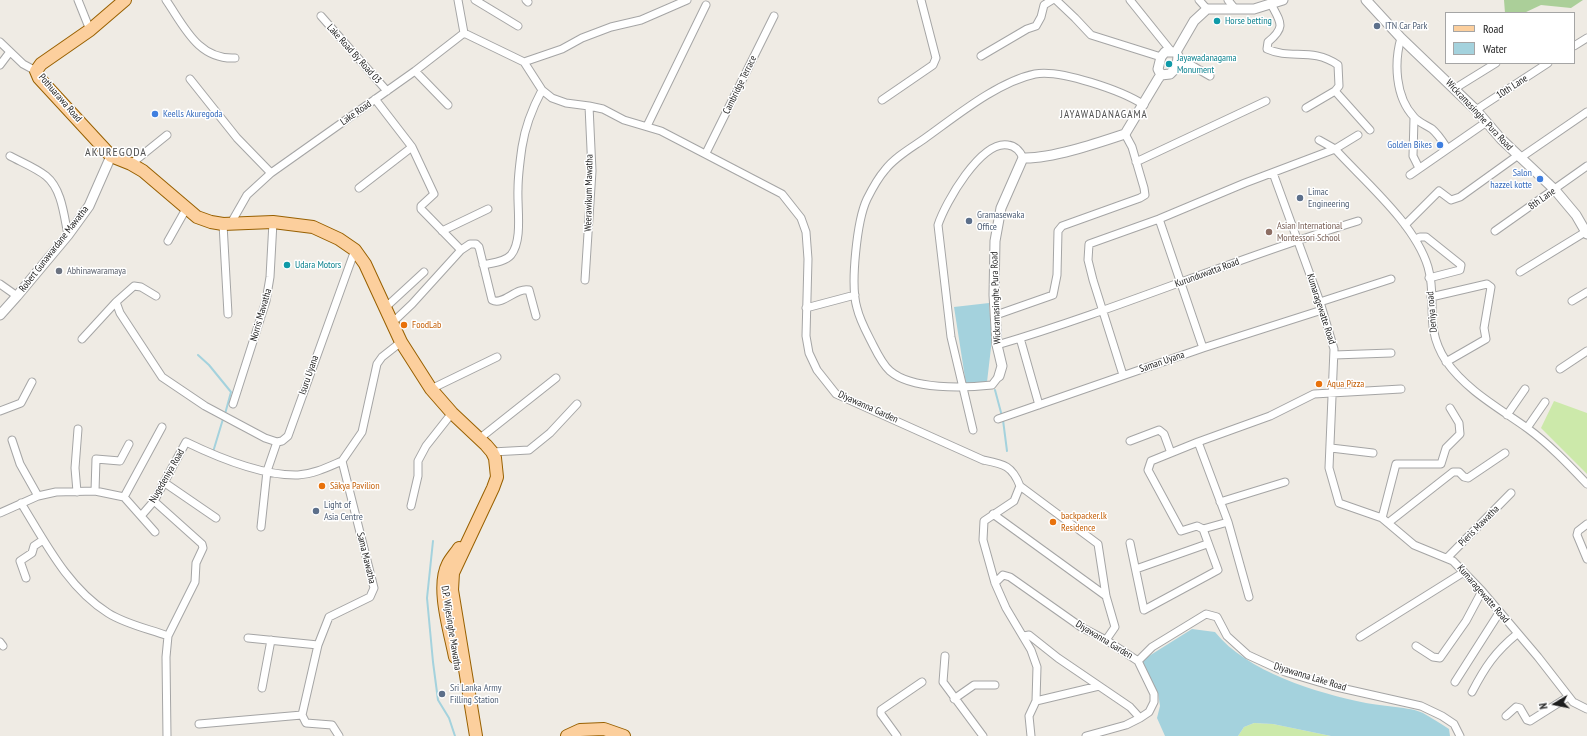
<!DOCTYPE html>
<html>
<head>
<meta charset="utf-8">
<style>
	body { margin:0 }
	#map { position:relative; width:1587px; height:736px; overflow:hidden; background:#efebe4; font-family:"PT Sans Narrow",sans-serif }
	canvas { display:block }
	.legend { position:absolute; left:1445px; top:12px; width:130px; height:52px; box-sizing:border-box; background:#fff; border:1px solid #a5a5a5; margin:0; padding:5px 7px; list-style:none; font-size:12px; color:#1e1e1e }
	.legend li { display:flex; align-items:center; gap:8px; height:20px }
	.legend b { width:20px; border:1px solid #a5a5a5 }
	.north { position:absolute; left:1535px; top:684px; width:40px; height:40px; -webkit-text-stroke:3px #fff; paint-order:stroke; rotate:260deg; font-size:11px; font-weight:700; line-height:16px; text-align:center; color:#1e1e1e }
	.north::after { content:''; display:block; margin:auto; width:14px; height:18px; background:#1e1e1e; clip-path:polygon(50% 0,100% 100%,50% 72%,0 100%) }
</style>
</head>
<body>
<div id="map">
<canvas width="1587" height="736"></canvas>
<ul class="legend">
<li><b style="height:5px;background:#fccf9d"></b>Road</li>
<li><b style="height:11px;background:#a4d2dd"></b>Water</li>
</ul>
<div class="north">N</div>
</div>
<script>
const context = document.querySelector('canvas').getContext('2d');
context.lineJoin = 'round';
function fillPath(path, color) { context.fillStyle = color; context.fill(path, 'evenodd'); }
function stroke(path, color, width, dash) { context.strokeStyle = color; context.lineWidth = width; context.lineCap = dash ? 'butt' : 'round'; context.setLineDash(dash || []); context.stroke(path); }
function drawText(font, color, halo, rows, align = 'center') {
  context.font = font + ' "PT Sans Narrow",sans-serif'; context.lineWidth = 3; context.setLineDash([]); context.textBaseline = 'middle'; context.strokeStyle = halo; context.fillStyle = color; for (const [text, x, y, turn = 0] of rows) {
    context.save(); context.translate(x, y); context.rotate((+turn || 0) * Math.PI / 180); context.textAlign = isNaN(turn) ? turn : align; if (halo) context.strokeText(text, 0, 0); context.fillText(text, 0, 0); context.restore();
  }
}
const grass = new Path2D(`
	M 1554,401 L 1587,413 L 1587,474 L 1541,428 Z
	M 1254,723 L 1273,724 L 1331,736 L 1238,736 L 1244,727 Z`);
const forest = new Path2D(`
	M 1504,0 L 1583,0 L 1571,8 L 1541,5 L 1524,13 L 1505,13 Z`);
const water = new Path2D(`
	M 989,303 L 992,339 L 987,382 L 966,384 L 954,307 Z
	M 1192,629 L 1215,632 C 1247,672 1317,693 1366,703 C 1381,706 1411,707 1423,713 C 1432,718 1441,724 1449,729 L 1450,736 L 1331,736 L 1273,724 L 1254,723 L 1244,727 L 1238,736 L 1165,736 L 1157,718 L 1160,706 L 1158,693 L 1141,661 Z`);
const stream = new Path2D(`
	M 198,355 L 209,365 L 231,392 L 225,414
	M 995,390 L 1003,420 L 1007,451
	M 213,452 L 223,419
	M 433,541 L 427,598 L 433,662 L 438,700 L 449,718 L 455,736`);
const minor = new Path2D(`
	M 78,0 L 90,30
	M 166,0 C 184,26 198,60 235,58
	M 475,0 L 518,26
	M 526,0 L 528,2
	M 1056,0 L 1075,18 L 1091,35 L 1161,57
	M 1130,0 L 1171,51
	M 1199,0 L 1207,9
	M 1228,0 L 1235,9
	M 1271,4 C 1281,23 1286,27 1268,42 L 1267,49 C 1291,60 1312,47 1338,65 L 1339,86 L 1335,91 L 1306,108
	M 321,16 L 387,91
	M 464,33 L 524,62 L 542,90 L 552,98 L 566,103 L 589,106 L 603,109 L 624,120 L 661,131 L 782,194 L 801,218 L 806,232 L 808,259 L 806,336 L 809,353 L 817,370 L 836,394 L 983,460 C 1003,464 1012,465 1020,486 L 1014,501 L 984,521 L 983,540 L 995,583 L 1006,608 L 1031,650 L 1037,667 L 1036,701 L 1029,716 L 1031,736
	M 1401,38 C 1394,62 1395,97 1414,117 C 1418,122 1426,125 1432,129 C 1438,134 1443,142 1447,148
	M 0,42 L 23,64 L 36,71
	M 1574,46 L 1587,38
	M 981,56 L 1027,29 L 1036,26 L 1041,17 L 1044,5 L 1052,0
	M 524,62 L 562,49 L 582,38 L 611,27 L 641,20 L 687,0
	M 1178,64 L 1191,65 L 1210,76
	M 0,65 L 9,53
	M 415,71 L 448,105
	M 190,79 L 237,138 L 271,173
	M 1454,89 L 1496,63
	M 1335,91 L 1370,130
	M 375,99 L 412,147 L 434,194 L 421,206 L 421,209 L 461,250
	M 882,100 L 933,65 L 936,58 L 921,0
	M 1476,110 L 1548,63
	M 1414,118 L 1413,156 L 1419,168
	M 647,126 L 706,5
	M 1319,140 L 1335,149 C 1366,183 1415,224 1428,267 C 1438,301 1423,326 1446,361 C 1466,390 1499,408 1527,428 C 1549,444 1568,464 1587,484
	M 706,153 L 774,16
	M 10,156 C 21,162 36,168 46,176 C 62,189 64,216 68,235
	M 1520,158 L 1587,112
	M 1136,162 L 1266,101
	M 131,164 L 167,135
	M 1273,173 L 1320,302 L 1334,349 L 1329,468 L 1339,503 L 1382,518 L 1414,545 L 1453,561 L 1482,591 L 1538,657 L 1573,702 L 1587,709
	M 1410,175 L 1485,123
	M 359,188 L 412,147
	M 1159,219 L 1203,348
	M 231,223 L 247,195 L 271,173 L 415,71 L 464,33 L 458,0
	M 223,224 L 228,314
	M 1405,225 L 1439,191 L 1451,200 L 1460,197 L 1517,156
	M 442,231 L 488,209
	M 1495,231 L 1587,166
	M 1416,239 L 1420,237 L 1426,237 L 1461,265 L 1460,270 L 1429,278
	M 168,241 L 186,209
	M 483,265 C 491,263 505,262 511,255 C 523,240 517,208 518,189 C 518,175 520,161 522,147 C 525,127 533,107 542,90
	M 1520,272 L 1587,231
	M 585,280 L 592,171 L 589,106
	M 0,284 L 17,296
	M 156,296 L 141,287 L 134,286 L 116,302 L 120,313 L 162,377 L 205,406 L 265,438 L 277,442 L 282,441 L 288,436 L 355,250
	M 1431,297 L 1487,284 L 1491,287 L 1484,328 L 1486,339 L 1446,362
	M 1572,301 L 1587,292
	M 1320,302 L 1391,279
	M 386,307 L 424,272
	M 806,308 L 855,295
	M 996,315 L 1053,295 L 1057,275 L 1058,231 L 1062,226 L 1140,198 L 1145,195 L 1144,188 L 1132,147 L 1125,134
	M 393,322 L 412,304 L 461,250 L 470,244 L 476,244 L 479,247 L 492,300 C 503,306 516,287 529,290 L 536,316
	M 1020,338 L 1039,405
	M 82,339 L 116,302
	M 997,345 C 1119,309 1236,258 1358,221
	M 1334,355 L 1391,353
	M 1560,369 L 1587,351
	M 1123,375 L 1093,280 L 1088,260 L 1089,244 L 1159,219 L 1245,183 L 1335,149 L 1358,135
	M 999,376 L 992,385 C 964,388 912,390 890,371 C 883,365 877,353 873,345 C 867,333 860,321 857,308 C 850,285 857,220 867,199 C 872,189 878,178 885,170 C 895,157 911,148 924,139 C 955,117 997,82 1035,74 C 1060,69 1123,91 1144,105
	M 431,389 L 497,357
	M 233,404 L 266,301 L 270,277 L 273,222
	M 0,411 L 21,403 L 32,382
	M 1507,415 L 1525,389
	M 998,419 L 1203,348 L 1322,310
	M 1527,428 L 1545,402
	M 973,430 L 951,337 L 938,225 C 945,203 981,140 1008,145 C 1016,146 1020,151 1023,158
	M 479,439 L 556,378
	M 12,440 L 20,464 L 38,496
	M 1130,441 L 1159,430 L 1164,434 L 1171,453
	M 1198,442 L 1228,522 L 1249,597
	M 1331,448 L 1373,453
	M 492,452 L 529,450 L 550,433 L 577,404
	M 165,483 L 216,518
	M 1020,486 L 1098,544 L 1106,596 L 1115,627 L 1106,640
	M 95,491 L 96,459 L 120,461 L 129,444
	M 77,492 L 75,468 L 78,429
	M 124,497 L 162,427
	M 154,501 L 202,544 L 203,548 L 196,563 L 195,582 L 168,636 L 166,657 L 167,736
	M 1220,502 L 1285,482
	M 21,503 C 45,542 68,588 108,613 C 125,624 149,629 168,636
	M 411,506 L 418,476 L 418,461 L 426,446 L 452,413
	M 0,513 L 38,496 L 56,492 L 95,491 L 124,497 L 155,532
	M 993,514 L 1106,596
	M 141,516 L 154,501 L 186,442 C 217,457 263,476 298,475 C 314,474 328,467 342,461
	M 1382,518 L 1396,464 L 1441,464 L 1446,448 L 1460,434 L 1459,423 L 1450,408
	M 1388,523 L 1453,472 L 1459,472 L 1464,477 L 1468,478 L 1505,453
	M 1587,524 L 1578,531 L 1577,535 L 1587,559
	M 261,527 L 267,471 L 277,442
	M 1203,529 L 1228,522
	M 1130,543 L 1144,610 L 1218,570 L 1203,529 L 1197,526 L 1181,531 L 1148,470 L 1151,461 L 1198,442 L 1270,416 L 1314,394 L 1401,389
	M 1447,558 L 1511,493
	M 1136,569 L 1207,544
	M 26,578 L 20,561 L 32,553 L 34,546 L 43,540
	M 995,583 L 1003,575 L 1010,577 L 1081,627 L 1106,640 L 1138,661 L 1154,694 L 1154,702 L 1149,712 L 1140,718 L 1126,725 L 1086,736
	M 1024,636 L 1029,635 L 1058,658 L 1130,707 L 1140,718
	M 1360,637 L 1464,572
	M 248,638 L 318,645
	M 0,642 L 3,646
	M 1416,646 L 1433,657 L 1440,658 L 1466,621 L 1482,591
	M 945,656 L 943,682 L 983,736
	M 1138,661 L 1152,647 L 1206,614 L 1217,617 L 1227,636 L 1248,655 L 1285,672 L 1332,686 L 1421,706 L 1442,716 L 1454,724 L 1460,736
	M 1455,682 L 1499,613
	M 262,688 L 271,640
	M 1472,692 C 1485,667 1495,652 1517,634
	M 954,699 L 974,685 L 995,685
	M 1036,701 L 1099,686
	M 1506,716 L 1516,707 L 1520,708 L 1527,720 L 1530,721 L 1568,697
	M 199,724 L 302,715
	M 339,736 L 332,725 L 306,723 L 302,715 L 318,645 L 329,617 L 370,597 L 374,588 L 342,461 L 362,432 L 377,364 L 382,357 L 401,342
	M 897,736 L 881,714 L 881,710 L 922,682`);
const tertiary = new Path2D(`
	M 1366,0 L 1401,38 L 1476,110 L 1501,139 L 1555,190 L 1576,215 L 1587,234
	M 1176,52 L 1194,21 L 1207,9 L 1254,9 L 1283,0
	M 1161,75 L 1158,69 L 1161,57 L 1165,52 L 1176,52
	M 0,315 L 17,296 L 68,235 L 89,206 L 111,156
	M 999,376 L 1002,366 L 997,345 L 994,295 L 995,241 L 1001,208 L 1023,158 C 1051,159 1098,143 1125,134 L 1158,79 L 1161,75 L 1170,74 L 1177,67 L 1178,56 L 1176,52`);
const primary = new Path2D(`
	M 125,0 L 90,30 L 41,64 L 36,71 L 39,78 L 111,156 L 131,164 L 143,171 L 197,217 L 211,222 L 223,224 L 273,222 L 313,227 L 339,239 L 355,250 L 365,264 L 401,342 L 431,389 L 452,413 L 486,445 L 492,452 L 495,458 L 497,477 L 493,488 L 453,573 L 452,590 L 476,736
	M 455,657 C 450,631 436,587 448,564 C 451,558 456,553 459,548
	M 567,736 L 580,730 L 604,729 L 624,736`);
const markers = [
	[1217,21,4,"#0f9aa8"],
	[1377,26,4,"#5c6f8a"],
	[1169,64,4,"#0f9aa8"],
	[155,114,4,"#3f7fe0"],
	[1440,145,4,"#3f7fe0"],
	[1540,179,4,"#3f7fe0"],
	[1300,198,4,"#5c6f8a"],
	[969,221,4,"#5c6f8a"],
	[1269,232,4,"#8d6e63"],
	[287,265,4,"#0f9aa8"],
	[59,271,4,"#6b7280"],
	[404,325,4,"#e8710a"],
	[1319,384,4,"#e8710a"],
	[322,486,4,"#e8710a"],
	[316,511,4,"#5c6f8a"],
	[1053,522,4,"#e8710a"],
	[442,694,4,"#5c6f8a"]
];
const cultureNames = [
	["Horse betting",1225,21],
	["Jayawadanagama",1177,58],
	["Monument",1177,70],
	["Udara Motors",295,265]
];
const serviceNames = [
	["ITN Car Park",1385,26],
	["Limac",1308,192],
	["Engineering",1308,204],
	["Gramasewaka",977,215],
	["Office",977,227],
	["Light of",324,505],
	["Asia Centre",324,517],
	["Sri Lanka Army",450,688],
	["Filling Station",450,700]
];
const streetNames = [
	["Lake Road By Road 03",354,54,48],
	["Cambridge Terrace",740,85,-64],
	["10th Lane",1512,87,-33],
	["Pothuarawa Road",60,98,49],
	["Lake Road",356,113,-35],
	["Wickramasinghe Pura Road",1479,115,47],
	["Weerawikum Mawatha",589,193,-89],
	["8th Lane",1542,199,-35],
	["Robert Gunawardane Mawatha",54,249,-52],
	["Kurunduwatta Road",1207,273,-20],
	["Wickramasinghe Pura Road",996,298,-92],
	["Kumaragewatte Road",1321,309,72],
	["Deniya road",1432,312,-95],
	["Norris Mawatha",261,315,-74],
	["Saman Uyana",1162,362,-19],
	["Isuru Uyana",309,375,-71],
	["Diyawanna Garden",868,407,24],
	["Nugedeniya Road",167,476,-60],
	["Pieris Mawatha",1479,526,-45],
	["Sama Mawatha",366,558,76],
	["Kumaragewatte Road",1483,594,49],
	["D.P. Wijesinghe Mawatha",451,628,81],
	["Diyawanna Garden",1104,640,31],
	["Diyawanna Lake Road",1310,677,17]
];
const shopNames = [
	["Keells Akuregoda",163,114,"left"],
	["Golden Bikes",1432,145],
	["Salon",1532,173],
	["hazzel kotte",1532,185]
];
const educationNames = [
	["Asian International",1277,226],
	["Montessori School",1277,238]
];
const worshipNames = [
	["Abhinawaramaya",67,271]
];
const foodNames = [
	["FoodLab",412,325],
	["Aqua Pizza",1327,384],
	["Sākya Pavilion",330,486],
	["backpacker.lk",1061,516],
	["Residence",1061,528]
];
const neighbourhoodNames = [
	["JAYAWADANAGAMA",1104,115]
];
const quarterNames = [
	["AKUREGODA",116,153]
];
fillPath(grass, '#cce9aa');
fillPath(forest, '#abcf99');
fillPath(water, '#a4d2dd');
stroke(stream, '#a4d2dd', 2);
stroke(minor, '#a5a5a5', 9);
stroke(tertiary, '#a5a5a5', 11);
stroke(primary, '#986000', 14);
stroke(minor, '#fff', 7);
stroke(tertiary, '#fff', 9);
stroke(primary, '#fccf9d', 12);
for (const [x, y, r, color] of markers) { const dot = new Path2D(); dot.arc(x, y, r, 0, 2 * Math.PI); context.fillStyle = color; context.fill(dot); stroke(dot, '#fff', 1.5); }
drawText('10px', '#0d838f', '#fff', cultureNames, 'left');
drawText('10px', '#4e5e75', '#fff', serviceNames, 'left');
drawText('10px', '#1e1e1e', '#fff', streetNames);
drawText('10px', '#366cbe', '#fff', shopNames, 'right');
drawText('10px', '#785e54', '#fff', educationNames, 'left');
drawText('10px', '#5b616d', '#fff', worshipNames, 'left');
drawText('10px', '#c56008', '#fff', foodNames, 'left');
context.letterSpacing = '1px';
drawText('11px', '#515151', '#fff', neighbourhoodNames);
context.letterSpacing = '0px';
context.letterSpacing = '1px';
drawText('12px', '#515151', '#fff', quarterNames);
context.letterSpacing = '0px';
</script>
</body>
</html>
